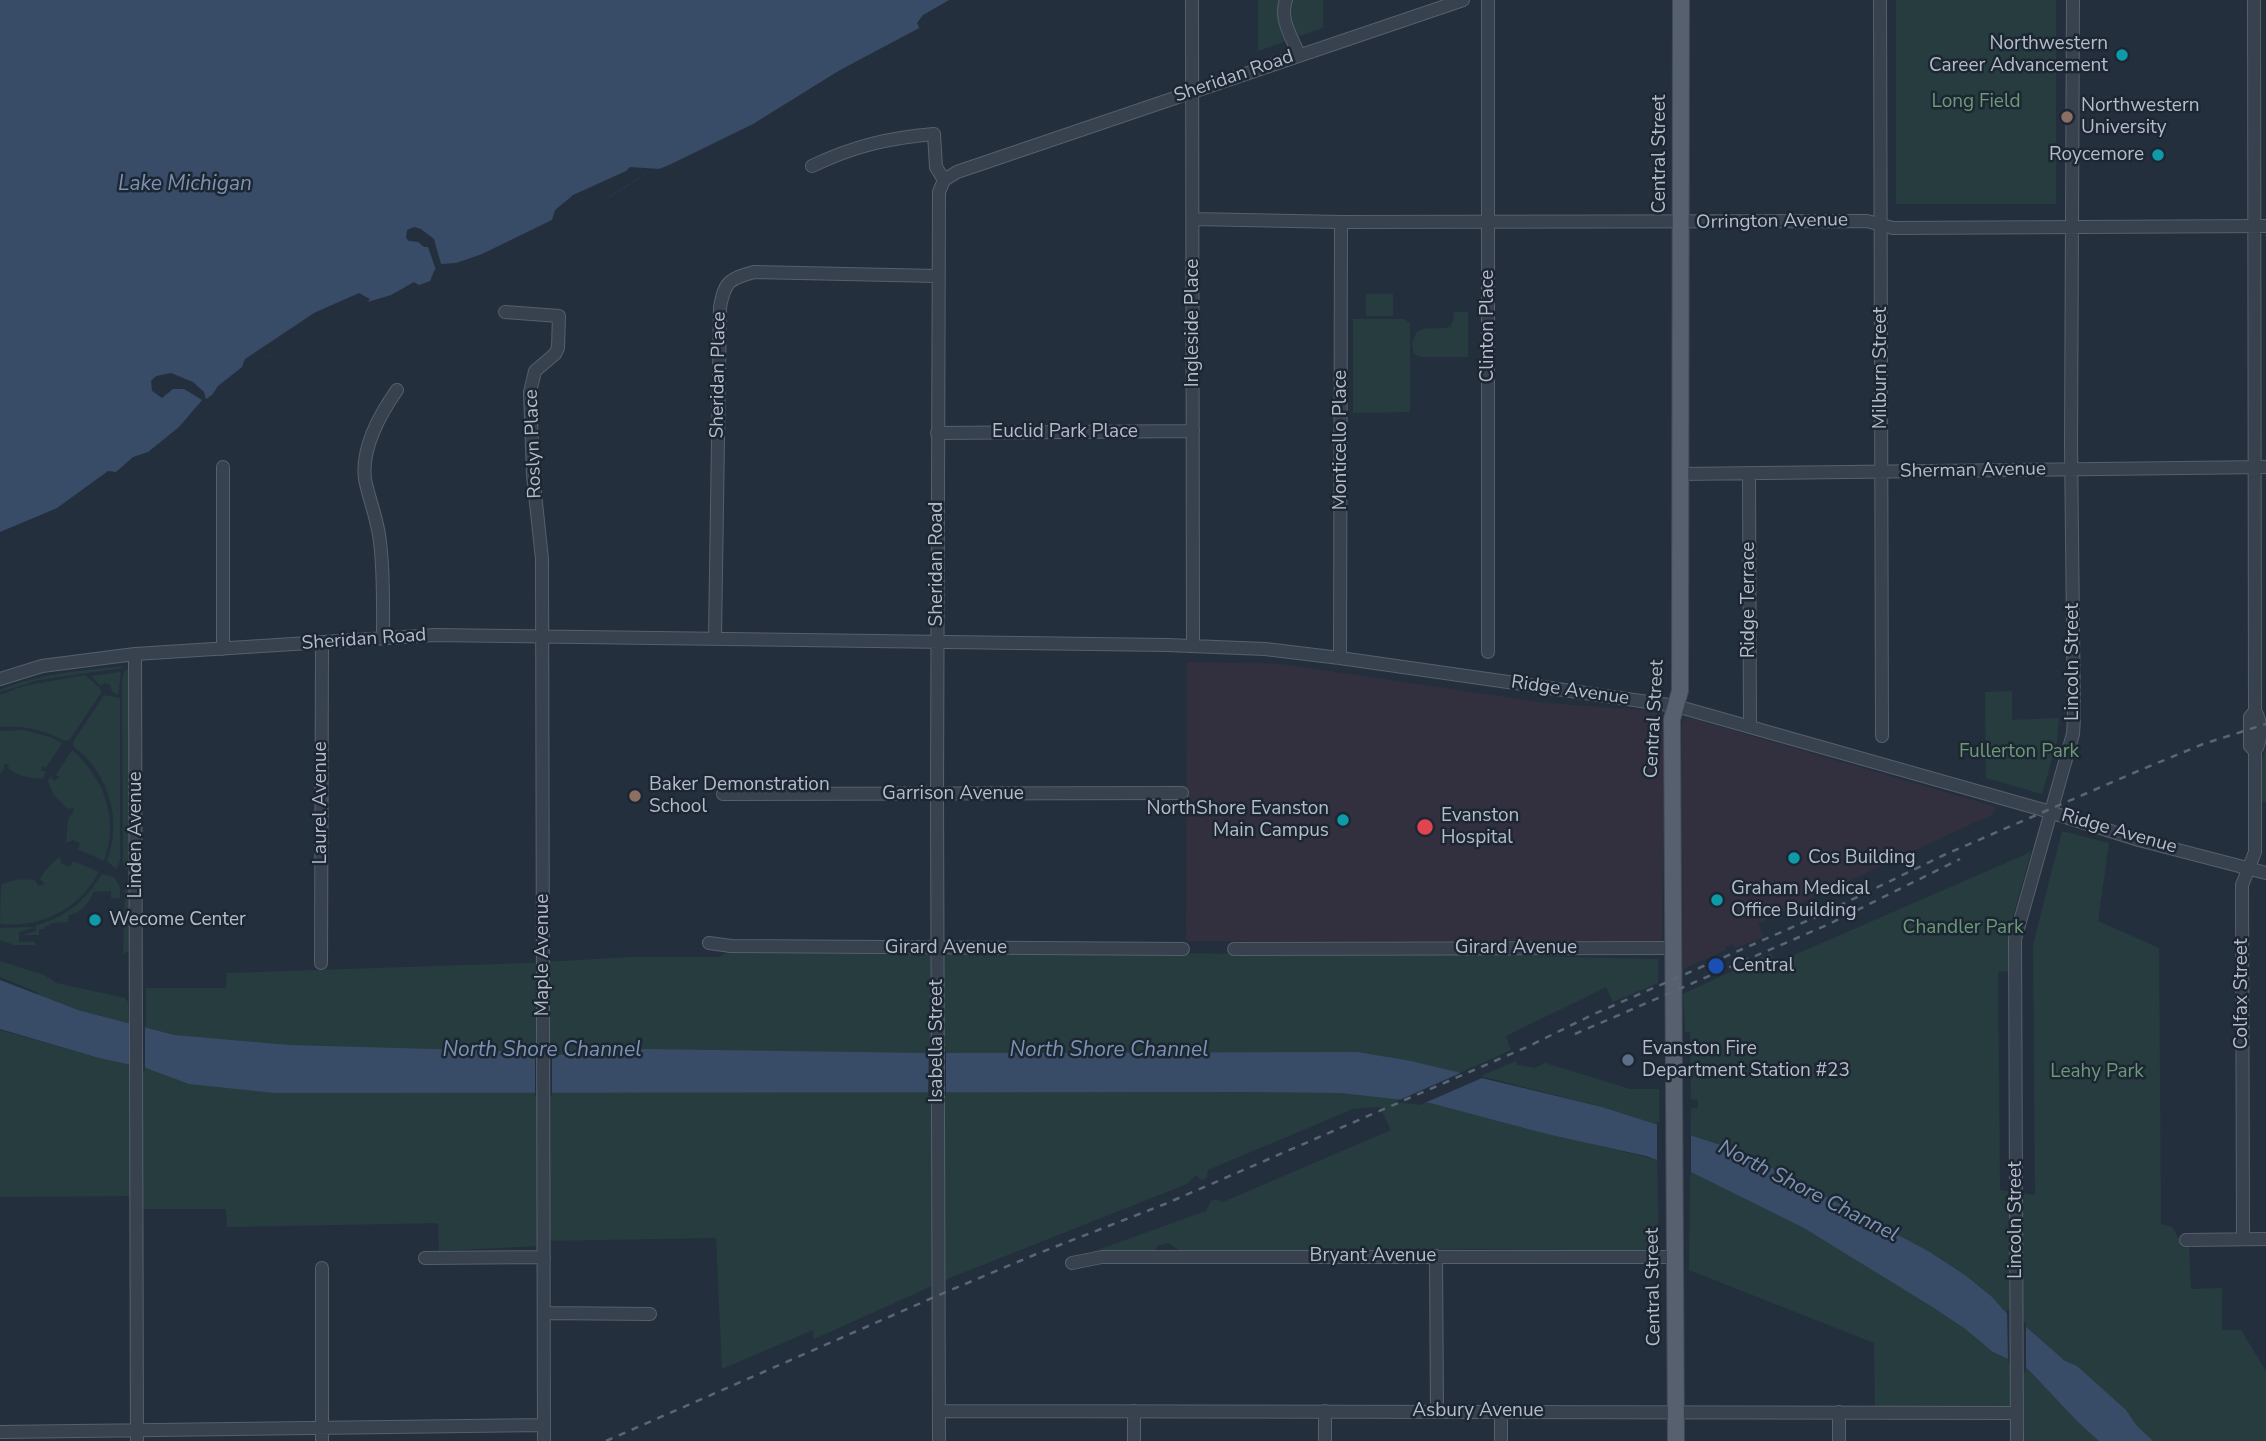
<!DOCTYPE html>
<html>
<head>
<meta charset="utf-8">
<style>
	body { margin:0 }
	canvas { display:block; background:#242f3e }
</style>
</head>
<body>
<canvas width="2266" height="1441"></canvas>
<script>
const context = document.querySelector('canvas').getContext('2d');
context.lineJoin = 'round';
function fillPath(path, color) { context.fillStyle = color; context.fill(path, 'evenodd'); }
function stroke(path, color, width, dash) { context.strokeStyle = color; context.lineWidth = width; context.lineCap = dash ? 'butt' : 'round'; context.setLineDash(dash || []); context.stroke(path); }
function drawText(font, color, halo, rows, align = 'center') {
  context.font = font + ' "Nunito Sans",sans-serif'; context.lineWidth = 5; context.setLineDash([]); context.textBaseline = 'middle'; context.strokeStyle = halo; context.fillStyle = color; for (const [text, x, y, turn = 0] of rows) {
    context.save(); context.translate(x, y); context.rotate((+turn || 0) * Math.PI / 180); context.textAlign = isNaN(turn) ? turn : align; if (halo) context.strokeText(text, 0, 0); context.fillText(text, 0, 0); context.restore();
  }
}
const medical = new Path2D(`
	M 1187,662 L 1281,664 L 1545,703 L 1657,711 L 1663,715 L 1664,718 L 1662,939 L 1657,941 L 1488,942 L 1186,941 Z
	M 1690,718 L 1996,807 L 1993,814 L 1758,923 L 1763,937 L 1735,948 L 1733,944 L 1725,947 L 1726,950 L 1683,969 L 1682,723 L 1685,719 Z`);
const green = new Path2D(`
	M 1258,0 L 1323,0 L 1323,28 L 1258,51 Z
	M 1896,0 L 2056,0 L 2056,204 L 1896,204 Z
	M 1366,294 L 1393,294 L 1393,316 L 1366,316 Z
	M 1453,312 L 1468,312 L 1468,357 L 1421,357 L 1414,354 L 1412,343 L 1417,332 C 1426,326 1439,330 1450,327 L 1454,319 Z
	M 1353,319 L 1404,319 L 1410,323 L 1410,412 L 1353,413 Z
	M 123,666 L 122,668 L 39,680 L 0,692 L 0,690 C 39,673 82,671 123,666 Z
	M 130,669 L 130,869 L 125,868 L 123,864 L 122,678 L 125,670 Z
	M 121,672 L 118,695 L 112,692 L 110,685 L 104,683 L 101,686 L 91,676 Z
	M 85,675 L 100,688 L 101,693 L 70,739 L 65,741 C 44,730 24,725 0,727 L 0,695 L 24,686 Z
	M 2012,691 L 2012,720 L 2059,718 L 2057,741 L 2042,794 L 1986,778 L 1985,692 Z
	M 104,695 L 120,698 L 120,861 L 116,869 L 107,861 C 122,820 110,774 74,747 L 73,742 Z
	M 24,730 L 50,737 L 62,743 L 46,768 L 42,766 L 41,771 L 46,771 L 43,778 C 31,779 19,776 9,769 L 8,764 L 4,765 L 4,769 L 0,774 L 0,731 Z
	M 2266,747 L 2266,802 L 2260,801 L 2260,769 Z
	M 72,750 C 105,779 119,819 104,861 L 78,849 L 80,843 L 73,840 L 66,843 L 68,820 L 74,810 L 73,808 L 68,809 L 54,795 L 48,781 L 50,777 L 55,781 L 60,777 L 56,775 Z
	M 2062,831 L 2109,843 L 2098,921 L 2159,948 L 2161,1224 L 2172,1227 L 2183,1246 L 2189,1246 L 2191,1289 L 2222,1288 L 2222,1330 L 2241,1330 L 2266,1371 L 2266,1441 L 2024,1441 L 2023,1406 L 1875,1406 L 1874,1343 L 1689,1270 L 1691,1108 L 1698,1108 L 1698,1100 L 1691,1099 L 1690,1032 L 1685,1032 L 1683,994 L 1771,953 L 1776,963 L 2031,852 L 2010,927 L 2008,971 L 1998,972 L 2000,1190 L 2035,1195 L 2033,945 Z
	M 60,857 L 62,864 L 70,867 L 73,861 L 99,872 C 79,909 42,928 0,924 L 1,885 C 12,879 23,879 35,880 L 38,886 L 43,885 L 44,883 L 40,879 C 45,870 51,863 60,857 Z
	M 102,874 L 114,877 L 120,888 L 120,898 L 111,898 L 111,891 L 93,892 C 92,901 79,914 69,915 L 68,922 L 51,923 L 50,925 L 45,926 L 44,929 L 39,929 L 39,935 L 22,935 L 36,931 L 35,926 C 69,915 83,903 102,874 Z
	M 131,883 L 130,949 L 123,955 L 125,884 Z
	M 33,927 L 33,928 L 19,932 L 19,942 L 35,942 L 35,945 L 14,945 L 0,940 L 0,928 Z
	M 730,951 L 1482,955 L 1658,959 L 1658,983 L 1613,1002 L 1606,987 L 1506,1036 L 1511,1050 L 1403,1098 L 1430,1103 L 1657,1160 L 1659,1251 L 1477,1249 L 1180,1251 L 1168,1243 L 1158,1246 L 1154,1251 L 1092,1252 L 1206,1211 L 1211,1201 L 1216,1199 L 1223,1202 L 1391,1130 L 1380,1107 L 1353,1109 L 1208,1170 L 1207,1178 L 1201,1180 L 1196,1175 L 1187,1184 L 952,1277 L 814,1339 L 813,1330 L 722,1369 L 716,1238 L 537,1241 L 537,1246 L 439,1251 L 438,1223 L 227,1227 L 226,1209 L 143,1209 L 142,1196 L 0,1197 L 0,1030 L 99,1058 L 146,1068 L 146,988 L 226,988 L 227,973 L 529,963 L 631,957 L 719,957 Z
	M 0,961 L 44,975 L 56,983 L 125,998 L 128,1002 L 129,1023 L 78,1010 L 37,995 L 37,992 L 0,977 Z
	M 1516,1061 L 1517,1065 L 1535,1068 L 1545,1063 L 1630,1089 L 1659,1089 L 1659,1127 L 1602,1107 L 1481,1076 Z`);
const water = new Path2D(`
	M 0,0 L 972,0 L 840,70 L 753,124 L 669,165 L 644,175 L 611,196 L 562,215 L 482,254 L 456,263 L 441,264 L 434,271 L 430,281 L 419,285 L 414,282 L 391,295 L 364,303 L 300,336 L 264,359 L 197,406 L 179,427 L 148,452 L 133,457 L 116,472 L 108,471 L 57,508 L 0,532 Z
	M 0,980 L 78,1010 L 174,1035 L 289,1045 L 506,1051 L 553,1056 L 582,1051 L 642,1049 L 928,1053 L 1357,1052 L 1411,1061 L 1602,1107 L 1736,1150 L 1760,1162 L 1928,1251 L 1965,1275 L 1992,1297 L 2008,1315 L 2026,1327 L 2065,1361 L 2077,1366 L 2126,1410 L 2136,1425 L 2153,1441 L 2099,1441 L 2078,1422 L 2026,1367 L 1993,1352 L 1964,1328 L 1934,1308 L 1804,1228 L 1691,1172 L 1646,1156 L 1547,1134 L 1430,1103 L 1341,1093 L 1251,1092 L 275,1093 L 189,1084 L 146,1068 L 99,1058 L 0,1029 Z`);
const pier = new Path2D(`
	M 949,0 L 976,0 L 920,29 L 917,23 L 923,15 Z
	M 630,167 L 660,169 L 644,175 L 601,202 L 552,220 L 555,210 L 573,195 L 626,171 Z
	M 414,227 L 421,229 L 434,239 L 441,264 L 436,270 L 428,247 L 424,247 L 418,242 L 409,241 L 406,238 L 407,230 Z
	M 359,293 L 370,299 L 365,305 L 292,342 L 267,357 L 238,379 L 216,400 L 196,412 L 195,409 L 202,400 L 184,389 L 173,389 L 162,398 L 152,391 L 151,381 L 156,376 L 171,373 L 193,382 L 204,392 L 206,399 L 212,395 L 218,386 L 242,367 L 245,359 L 314,313 Z
	M 129,1020 L 145,1025 L 145,1071 L 129,1067 Z
	M 946,1048 L 946,1096 L 928,1096 L 929,1049 Z
	M 535,1051 L 552,1052 L 552,1096 L 535,1096 Z
	M 1465,1071 L 1484,1075 L 1481,1076 L 1482,1078 L 1420,1105 L 1395,1102 Z
	M 1657,1122 L 1691,1131 L 1691,1176 L 1657,1164 Z
	M 2007,1309 L 2026,1323 L 2026,1373 L 2008,1363 Z`);
const minor = new Path2D(`
	M 1192,0 L 1193,646
	M 1286,0 C 1279,20 1292,37 1299,55
	M 1880,0 L 1882,736
	M 812,166 C 854,146 888,138 934,134 L 936,167 L 944,180
	M 1194,219 L 1341,222 L 1867,221 L 1893,228 L 2266,226
	M 505,312 L 559,316 L 558,348 L 555,354 L 535,371 L 530,392 L 533,475 L 542,559 L 544,1441
	M 937,433 L 1193,431
	M 223,467 L 223,649
	M 1749,473 L 1750,727
	M 1680,474 L 2266,467
	M 383,638 C 383,606 384,574 380,542 C 378,520 369,500 365,479 C 361,449 380,414 397,390
	M 715,638 L 720,307 C 725,281 729,279 754,272 L 937,276
	M 1488,652 L 1488,0
	M 135,654 L 137,1441
	M 1340,658 L 1341,222
	M 0,679 L 42,666 L 135,654 L 435,635 L 1167,645 L 1265,649 L 1340,658 L 1676,706 L 2040,809 L 2139,840 L 2266,873
	M 2255,711 L 2250,717 L 2250,746 L 2255,751
	M 723,794 L 1182,793
	M 709,943 L 731,946 L 1183,949
	M 1234,949 L 1673,948
	M 321,963 L 322,643
	M 2243,1239 L 2242,885 L 2255,852 L 2255,751 C 2262,742 2262,721 2255,711 L 2254,0
	M 2186,1240 L 2266,1239
	M 1436,1256 L 1437,1411
	M 425,1258 L 544,1257
	M 1072,1263 L 1102,1257 L 1675,1257
	M 544,1313 L 650,1314
	M 939,1411 L 2017,1413
	M 1134,1411 L 1134,1441
	M 1325,1411 L 1325,1441
	M 1839,1412 L 1839,1441
	M 0,1432 L 544,1425
	M 322,1441 L 322,1268
	M 939,1441 L 937,794 L 939,192 L 944,180 L 957,172 L 1463,0
	M 1501,1441 L 1501,1411
	M 2017,1441 L 2015,939 L 2073,734 L 2074,718 L 2071,445 L 2073,0`);
const major = new Path2D(`
	M 1676,1441 L 1672,719 L 1680,691 L 1681,0`);
const rail = new Path2D(`
	M 1575,1034 L 1827,925 L 1960,859
	M 606,1441 L 939,1295 L 1034,1255 L 1165,1204 L 1527,1047 L 1594,1014 L 1818,916 L 1944,855 L 2138,771 L 2203,744 L 2266,724`);
const markers = [
	[2122,55,7,"#0f9aa8"],
	[2067,117,7,"#8d6e63"],
	[2158,155,7,"#0f9aa8"],
	[635,796,7,"#8d6e63"],
	[1343,820,7,"#0f9aa8"],
	[1425,827,9,"#e0444e"],
	[1794,858,7,"#0f9aa8"],
	[1717,900,7,"#0f9aa8"],
	[95,920,7,"#0f9aa8"],
	[1716,966,9,"#1a4fb4"],
	[1628,1060,7,"#5c6f8a"]
];
const poiNames = [
	["Northwestern",2108,44,"right"],
	["Career Advancement",2108,66,"right"],
	["Northwestern",2081,106],
	["University",2081,128],
	["Roycemore",2144,155,"right"],
	["Baker Demonstration",649,785],
	["School",649,807],
	["NorthShore Evanston",1329,809,"right"],
	["Main Campus",1329,831,"right"],
	["Evanston",1441,816],
	["Hospital",1441,838],
	["Cos Building",1808,858],
	["Graham Medical",1731,889],
	["Office Building",1731,911],
	["Wecome Center",109,920],
	["Central",1732,966],
	["Evanston Fire",1642,1049],
	["Department Station #23",1642,1071]
];
const streetNames = [
	["Sheridan Road",1234,77,-19],
	["Central Street",1660,154,-90],
	["Orrington Avenue",1772,222,-1],
	["Ingleside Place",1193,323,-90],
	["Clinton Place",1488,326,-90],
	["Milburn Street",1881,368,-90],
	["Sheridan Place",719,375,-89],
	["Euclid Park Place",1065,432],
	["Monticello Place",1341,440,-90],
	["Roslyn Place",534,444,-92],
	["Sherman Avenue",1973,471,-1],
	["Sheridan Road",937,564,-90],
	["Ridge Terrace",1749,600,-90],
	["Sheridan Road",364,640,-4],
	["Lincoln Street",2073,662,-90],
	["Ridge Avenue",1570,691,8],
	["Central Street",1655,719,-87],
	["Garrison Avenue",953,794],
	["Laurel Avenue",321,803,-90],
	["Ridge Avenue",2119,832,16],
	["Linden Avenue",136,835,-90],
	["Girard Avenue",946,948],
	["Girard Avenue",1516,948],
	["Maple Avenue",543,955,-90],
	["Colfax Street",2242,994,-90],
	["Isabella Street",937,1041,-90],
	["Lincoln Street",2016,1220,-90],
	["Bryant Avenue",1373,1256],
	["Central Street",1654,1287,-91],
	["Asbury Avenue",1478,1411]
];
const parkNames = [
	["Long Field",1976,102],
	["Fullerton Park",2019,752],
	["Chandler Park",1963,928],
	["Leahy Park",2097,1072]
];
const waterNames = [
	["Lake Michigan",185,185],
	["North Shore Channel",542,1051],
	["North Shore Channel",1109,1051],
	["North Shore Channel",1808,1192,27]
];
fillPath(medical, '#32303f');
fillPath(green, '#263c3f');
fillPath(water, '#394c67');
fillPath(pier, '#242f3e');
stroke(minor, '#565f6c', 14);
stroke(major, '#414a57', 18);
stroke(minor, '#38414e', 12);
stroke(major, '#56606e', 16);
stroke(rail, '#5a6575', 2.5, [7, 7]);
for (const [x, y, r, color] of markers) { const dot = new Path2D(); dot.arc(x, y, r, 0, 2 * Math.PI); context.fillStyle = color; context.fill(dot); stroke(dot, '#1d2633', 2.5); }
drawText('19px', '#b4bcc9', '#1d2633', poiNames, 'left');
drawText('19px', '#b4bcc9', '#1d2633', streetNames);
drawText('19px', '#6b9a76', '#1d2633', parkNames);
drawText('italic 21px', '#7c92b1', '#1d2633', waterNames);
</script>
</body>
</html>
